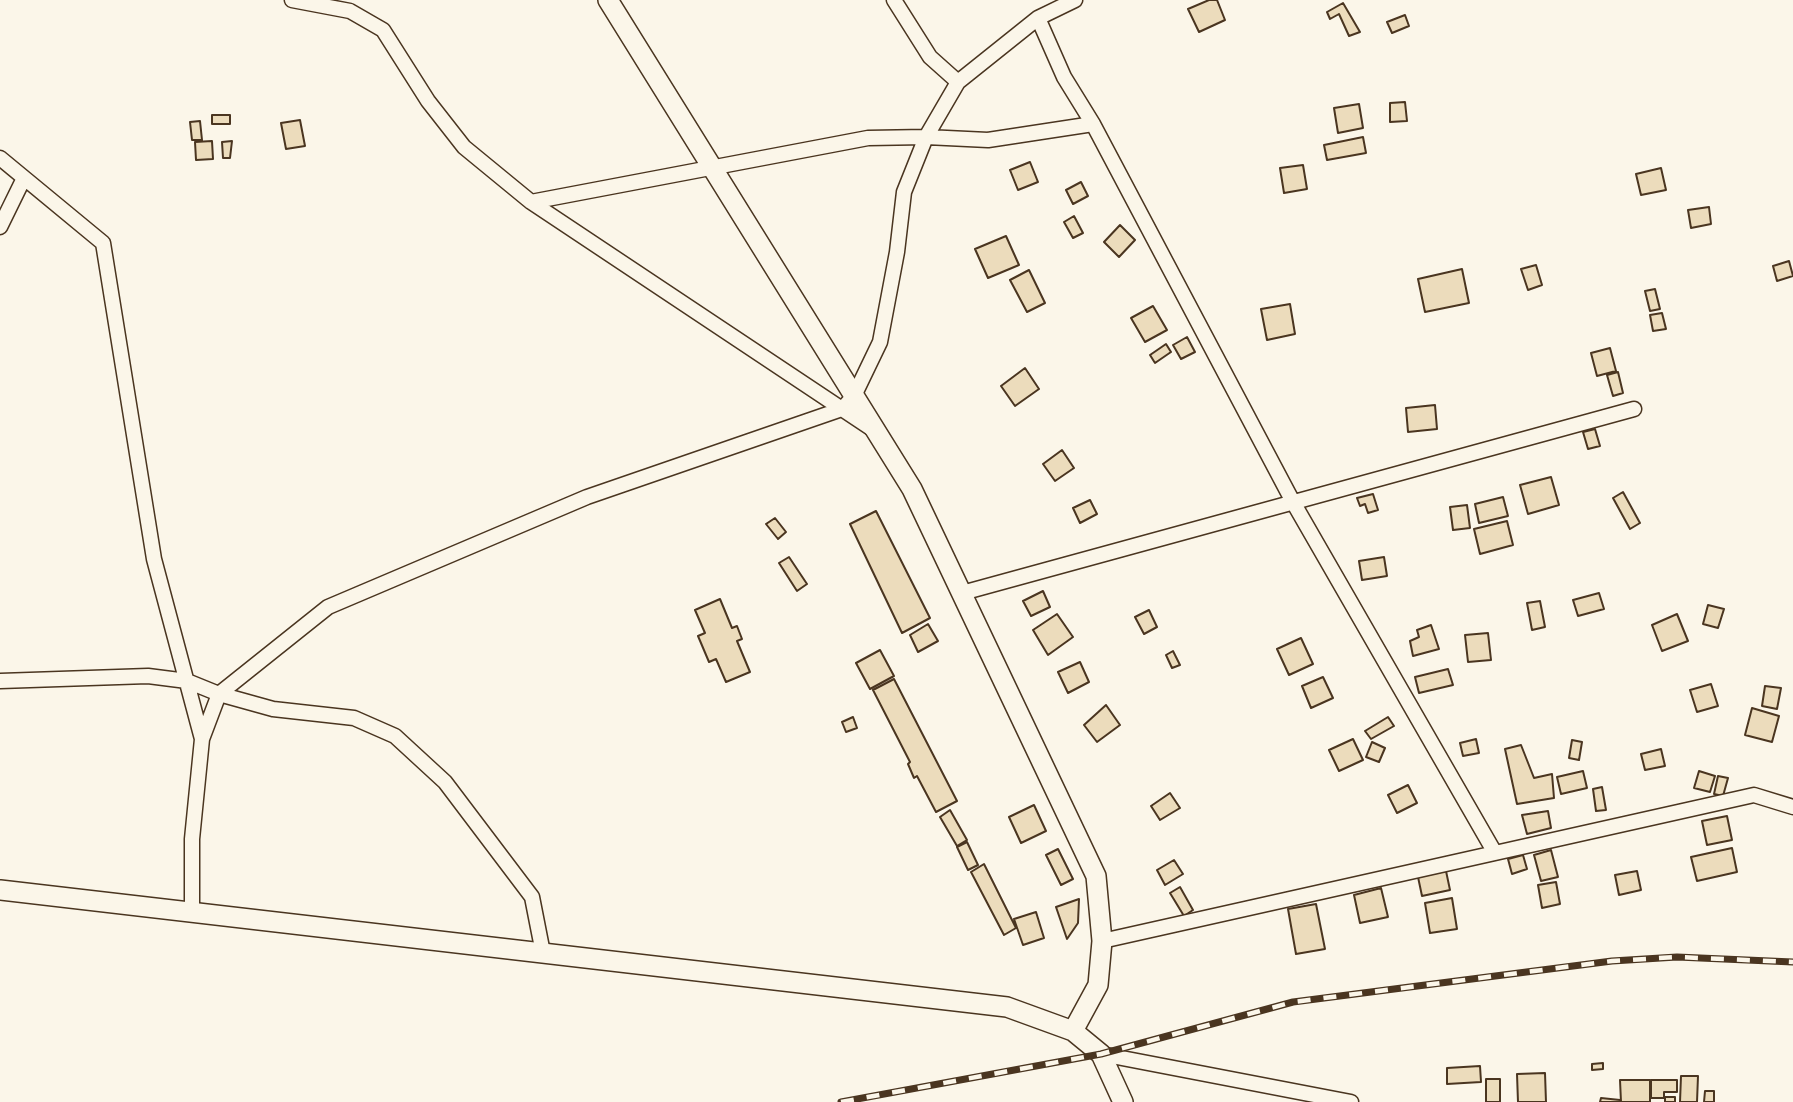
<!DOCTYPE html>
<html>
<head>
<meta charset="utf-8">
<style>
	body { margin:0 }
	canvas { display:block; background:#fbf6e9 }
</style>
</head>
<body>
<canvas width="1793" height="1102"></canvas>
<script>
const context = document.querySelector('canvas').getContext('2d');
context.lineJoin = 'round';
function fillPath(path, color) { context.fillStyle = color; context.fill(path, 'evenodd'); }
function stroke(path, color, width, dash) { context.strokeStyle = color; context.lineWidth = width; context.lineCap = dash ? 'butt' : 'round'; context.setLineDash(dash || []); context.stroke(path); }
const building = new Path2D(`
	M 1209,0 L 1217,0 L 1225,20 L 1199,32 L 1188,9 Z
	M 1343,3 L 1360,32 L 1349,36 L 1339,14 L 1330,19 L 1327,12 Z
	M 1405,15 L 1409,26 L 1392,33 L 1387,22 Z
	M 1405,102 L 1407,121 L 1390,122 L 1390,103 Z
	M 1359,104 L 1363,128 L 1338,133 L 1334,108 Z
	M 212,115 L 230,115 L 230,124 L 212,124 Z
	M 300,120 L 305,146 L 286,149 L 281,123 Z
	M 200,121 L 202,140 L 192,140 L 190,122 Z
	M 1363,137 L 1366,153 L 1327,160 L 1324,145 Z
	M 212,141 L 213,159 L 196,160 L 195,142 Z
	M 232,141 L 230,158 L 223,158 L 222,142 Z
	M 1030,162 L 1038,182 L 1018,190 L 1010,170 Z
	M 1303,165 L 1307,189 L 1284,193 L 1280,168 Z
	M 1661,168 L 1666,190 L 1641,195 L 1636,174 Z
	M 1081,182 L 1088,196 L 1073,204 L 1066,190 Z
	M 1709,207 L 1711,224 L 1691,228 L 1688,210 Z
	M 1074,216 L 1083,233 L 1073,238 L 1064,222 Z
	M 1120,225 L 1135,240 L 1119,257 L 1104,242 Z
	M 1006,236 L 1019,265 L 988,278 L 975,249 Z
	M 1789,261 L 1793,276 L 1777,281 L 1773,266 Z
	M 1536,265 L 1542,285 L 1528,290 L 1521,269 Z
	M 1462,269 L 1469,303 L 1425,312 L 1418,279 Z
	M 1029,270 L 1045,303 L 1027,312 L 1010,280 Z
	M 1655,289 L 1660,309 L 1650,311 L 1645,291 Z
	M 1290,304 L 1295,334 L 1267,340 L 1261,309 Z
	M 1153,306 L 1167,330 L 1145,342 L 1131,318 Z
	M 1662,313 L 1666,329 L 1653,331 L 1650,315 Z
	M 1187,337 L 1195,352 L 1181,359 L 1173,345 Z
	M 1166,344 L 1171,352 L 1155,363 L 1150,355 Z
	M 1610,348 L 1616,371 L 1597,376 L 1591,353 Z
	M 1025,368 L 1039,389 L 1015,406 L 1001,386 Z
	M 1618,372 L 1623,393 L 1613,396 L 1607,375 Z
	M 1435,405 L 1437,429 L 1408,432 L 1406,408 Z
	M 1595,429 L 1600,446 L 1588,449 L 1583,432 Z
	M 1062,450 L 1074,468 L 1055,481 L 1043,464 Z
	M 1551,477 L 1559,505 L 1528,514 L 1520,485 Z
	M 1623,492 L 1640,523 L 1630,529 L 1613,498 Z
	M 1373,494 L 1378,510 L 1368,513 L 1365,504 L 1360,506 L 1357,498 Z
	M 1503,497 L 1508,516 L 1479,523 L 1475,504 Z
	M 1090,500 L 1097,514 L 1080,523 L 1073,508 Z
	M 1467,505 L 1470,528 L 1453,530 L 1450,507 Z
	M 876,511 L 930,618 L 902,633 L 850,524 Z
	M 775,518 L 786,532 L 778,539 L 766,524 Z
	M 1507,521 L 1513,545 L 1480,554 L 1474,529 Z
	M 789,557 L 807,584 L 797,591 L 779,563 Z
	M 1384,557 L 1387,576 L 1362,580 L 1359,561 Z
	M 1043,591 L 1050,607 L 1031,616 L 1023,601 Z
	M 1599,593 L 1604,609 L 1578,616 L 1573,600 Z
	M 720,599 L 732,628 L 737,626 L 742,639 L 737,641 L 750,672 L 726,682 L 716,659 L 709,662 L 698,636 L 705,633 L 695,610 Z
	M 1540,601 L 1545,627 L 1532,630 L 1527,603 Z
	M 1708,605 L 1724,609 L 1718,628 L 1703,624 Z
	M 1149,610 L 1157,627 L 1144,634 L 1135,617 Z
	M 1057,614 L 1073,637 L 1048,655 L 1033,630 Z
	M 1677,614 L 1688,641 L 1662,651 L 1652,625 Z
	M 928,624 L 938,641 L 918,652 L 910,635 Z
	M 1431,625 L 1439,649 L 1413,656 L 1410,641 L 1419,637 L 1417,630 Z
	M 1488,633 L 1491,660 L 1468,662 L 1465,635 Z
	M 1301,638 L 1313,664 L 1289,675 L 1277,649 Z
	M 880,650 L 894,676 L 870,689 L 856,663 Z
	M 1173,651 L 1180,665 L 1172,668 L 1166,655 Z
	M 1080,662 L 1089,682 L 1068,693 L 1058,672 Z
	M 1448,669 L 1453,685 L 1419,693 L 1415,677 Z
	M 1323,677 L 1333,698 L 1311,708 L 1302,686 Z
	M 894,679 L 957,801 L 936,812 L 917,776 L 914,778 L 908,764 L 910,762 L 873,690 Z
	M 1711,684 L 1718,706 L 1697,712 L 1690,690 Z
	M 1765,686 L 1781,688 L 1777,709 L 1762,706 Z
	M 1106,705 L 1120,725 L 1097,742 L 1084,725 Z
	M 1752,708 L 1779,716 L 1772,742 L 1745,735 Z
	M 853,717 L 857,728 L 846,732 L 842,722 Z
	M 1388,717 L 1394,726 L 1371,739 L 1365,731 Z
	M 1353,739 L 1363,760 L 1339,771 L 1329,750 Z
	M 1476,739 L 1479,753 L 1463,756 L 1460,743 Z
	M 1572,740 L 1582,742 L 1579,760 L 1569,758 Z
	M 1372,742 L 1385,748 L 1379,762 L 1366,757 Z
	M 1521,745 L 1534,778 L 1552,774 L 1554,798 L 1517,804 L 1505,749 Z
	M 1661,749 L 1665,766 L 1645,770 L 1641,754 Z
	M 1583,771 L 1587,788 L 1561,794 L 1557,777 Z
	M 1699,771 L 1715,776 L 1710,792 L 1694,788 Z
	M 1718,776 L 1728,778 L 1723,796 L 1714,794 Z
	M 1408,785 L 1417,803 L 1397,813 L 1388,795 Z
	M 1602,787 L 1606,810 L 1596,811 L 1593,789 Z
	M 1170,793 L 1180,808 L 1160,820 L 1151,806 Z
	M 1034,805 L 1046,831 L 1021,843 L 1009,817 Z
	M 950,810 L 967,840 L 957,846 L 940,817 Z
	M 1548,811 L 1551,828 L 1527,834 L 1522,815 Z
	M 1727,816 L 1732,840 L 1707,845 L 1702,821 Z
	M 967,842 L 978,865 L 968,870 L 957,847 Z
	M 1732,848 L 1737,872 L 1697,881 L 1691,857 Z
	M 1058,849 L 1073,879 L 1061,885 L 1046,855 Z
	M 1551,850 L 1558,877 L 1541,881 L 1534,855 Z
	M 1523,855 L 1527,869 L 1512,874 L 1508,859 Z
	M 1174,860 L 1183,874 L 1165,885 L 1157,870 Z
	M 984,864 L 1016,928 L 1004,935 L 971,872 Z
	M 1446,871 L 1450,890 L 1422,896 L 1418,877 Z
	M 1637,871 L 1641,890 L 1619,895 L 1615,875 Z
	M 1556,882 L 1560,904 L 1542,908 L 1538,885 Z
	M 1180,887 L 1193,910 L 1184,916 L 1170,893 Z
	M 1381,888 L 1388,917 L 1360,923 L 1354,895 Z
	M 1452,898 L 1457,929 L 1430,933 L 1425,903 Z
	M 1079,899 L 1078,923 L 1067,939 L 1056,907 Z
	M 1316,904 L 1325,949 L 1296,954 L 1288,909 Z
	M 1036,912 L 1044,938 L 1023,945 L 1014,919 Z
	M 1603,1063 L 1603,1069 L 1592,1070 L 1592,1064 Z
	M 1480,1066 L 1481,1082 L 1447,1084 L 1447,1068 Z
	M 1545,1073 L 1546,1102 L 1518,1102 L 1517,1074 Z
	M 1681,1076 L 1698,1076 L 1697,1102 L 1680,1102 Z
	M 1486,1079 L 1500,1079 L 1500,1102 L 1486,1102 Z
	M 1620,1080 L 1650,1080 L 1650,1102 L 1621,1102 Z
	M 1651,1080 L 1677,1080 L 1677,1092 L 1664,1092 L 1664,1098 L 1651,1098 Z
	M 1705,1091 L 1714,1091 L 1714,1102 L 1704,1102 Z
	M 1665,1097 L 1675,1097 L 1675,1102 L 1665,1102 Z
	M 1601,1098 L 1620,1100 L 1620,1102 L 1600,1102 Z`);
const street = new Path2D(`
	M 292,0 L 350,11 L 383,30 L 428,101 L 464,147 L 531,202 L 872,429
	M 894,0 L 930,57 L 958,82
	M 1038,18 L 1064,77 L 1093,124 L 1293,502 L 1495,853
	M 0,158 L 103,243 L 154,559 L 202,739
	M 531,202 L 868,138 L 926,137 L 988,140 L 1093,124
	M 0,227 L 24,178
	M 962,593 L 1634,409
	M 0,681 L 148,676 L 187,681 L 219,694 L 273,709 L 354,718 L 395,736 L 445,782 L 532,897 L 543,953
	M 192,913 L 192,839 L 202,739 L 219,694 L 328,607 L 587,497 L 842,409 L 854,396 L 880,342 L 897,252 L 904,192 L 926,137 L 958,82 L 1038,18 L 1075,0
	M 1102,941 L 1754,795 L 1793,807
	M 1101,1054 L 1351,1102`);
const secondary = new Path2D(`
	M 608,0 L 912,489 L 1096,876 L 1102,941 L 1098,985 L 1073,1031
	M 0,890 L 1007,1007 L 1073,1031 L 1101,1054 L 1123,1102`);
const rail = new Path2D(`
	M 841,1102 L 1101,1054 L 1293,1002 L 1612,961 L 1677,957 L 1793,962`);
fillPath(building, '#ecdcbc');
stroke(building, '#4a3520', 2);
stroke(street, '#4a3520', 17);
stroke(secondary, '#4a3520', 22);
stroke(street, '#fbf6e9', 14);
stroke(secondary, '#fbf6e9', 19);
stroke(rail, '#4a3520', 7);
stroke(rail, '#fbf6e9', 4.5, [13]);
</script>
</body>
</html>
